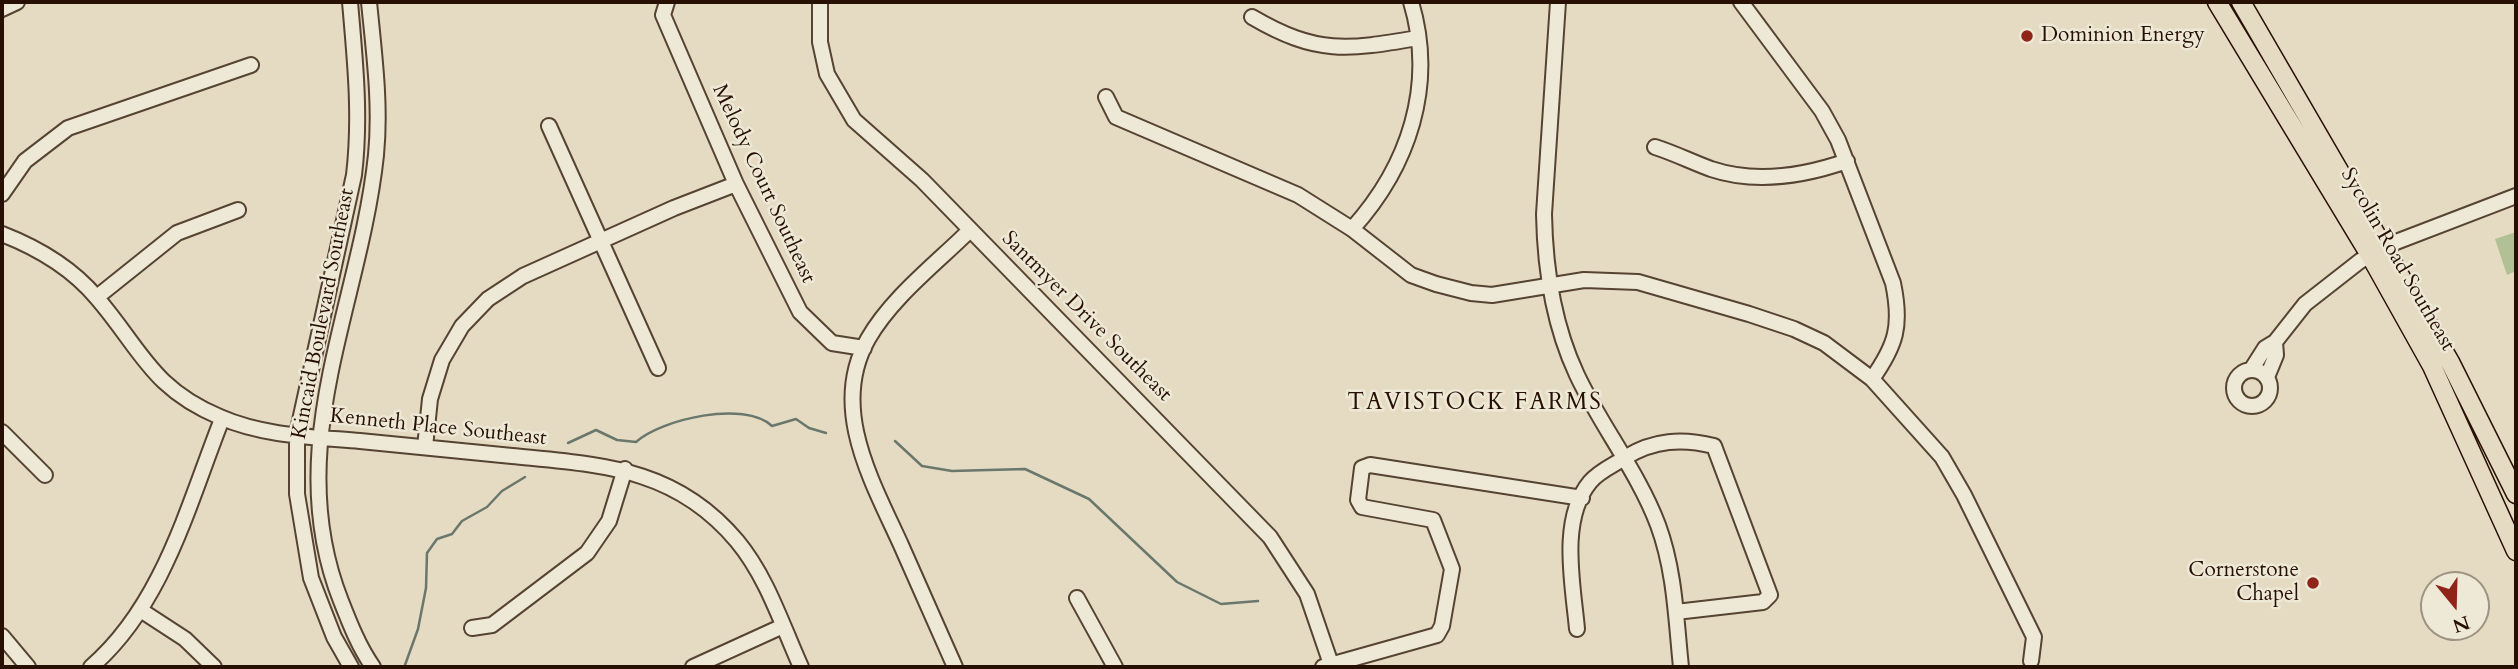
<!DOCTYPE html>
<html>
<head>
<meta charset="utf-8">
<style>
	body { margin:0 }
	#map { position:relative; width:2518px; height:669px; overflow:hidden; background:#e5dbc2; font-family:Cardo,serif }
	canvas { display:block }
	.frame { position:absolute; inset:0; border:4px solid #271001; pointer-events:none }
	.north { position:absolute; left:2420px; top:571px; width:70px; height:70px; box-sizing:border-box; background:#eee8d7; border:2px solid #9e9281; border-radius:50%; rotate:161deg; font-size:19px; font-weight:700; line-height:28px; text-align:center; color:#271001 }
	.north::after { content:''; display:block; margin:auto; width:24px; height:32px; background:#8f2418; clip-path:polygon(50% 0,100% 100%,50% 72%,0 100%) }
</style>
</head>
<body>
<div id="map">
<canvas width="2518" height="669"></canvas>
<div class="frame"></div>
<div class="north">N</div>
</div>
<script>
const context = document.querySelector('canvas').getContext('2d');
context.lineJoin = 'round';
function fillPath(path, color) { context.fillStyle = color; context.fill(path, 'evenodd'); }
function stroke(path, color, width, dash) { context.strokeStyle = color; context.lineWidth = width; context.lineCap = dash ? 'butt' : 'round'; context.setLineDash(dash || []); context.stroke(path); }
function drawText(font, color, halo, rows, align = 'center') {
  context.font = font + ' Cardo,serif'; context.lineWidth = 5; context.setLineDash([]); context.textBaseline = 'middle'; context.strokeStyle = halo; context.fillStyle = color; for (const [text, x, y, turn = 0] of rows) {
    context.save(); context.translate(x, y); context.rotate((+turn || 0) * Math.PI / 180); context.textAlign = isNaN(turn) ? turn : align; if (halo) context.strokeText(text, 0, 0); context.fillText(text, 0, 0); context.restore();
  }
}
const green = new Path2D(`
	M 2516,232 L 2516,271 L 2507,275 L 2495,239 Z`);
const stream = new Path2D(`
	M 895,441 L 922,466 L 952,471 L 1025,469 L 1089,499 L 1177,582 L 1221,604 L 1258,601
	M 568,443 L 596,430 L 617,440 L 636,442 C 662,419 744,400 772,426 L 796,419 L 809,428 L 826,433
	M 405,665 L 418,629 L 426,588 L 427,553 L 437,539 L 452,534 L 462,521 L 487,507 L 502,491 L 525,477`);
const minor = new Path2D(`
	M 350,2 C 355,60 361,116 354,175 L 297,434 L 297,494 L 311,578 L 334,637 L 351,667
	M 369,2 C 374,53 381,104 376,155 C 360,307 280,447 341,601 C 350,624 359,647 373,667
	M 667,2 L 663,15 L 736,184 L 800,312 L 832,343 L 864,348
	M 820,2 L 820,42 L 827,74 L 854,120 L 922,180 L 1270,537 L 1307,594 L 1332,667
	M 1558,2 L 1544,214 C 1545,270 1553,324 1577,375 C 1601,426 1638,472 1658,525 C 1675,571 1676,620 1681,667
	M 1741,2 L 1822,111 L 1838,140 L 1893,283 C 1902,326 1896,345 1872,379
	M 2,9 L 17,2
	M 1252,17 C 1317,55 1347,50 1418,38
	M 1106,97 L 1116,117 L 1298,195 L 1352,229 L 1411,275 L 1436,284 L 1471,293 L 1492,295 L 1584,280 L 1638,282 L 1749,314 L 1794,329 L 1824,343 L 1872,379 L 1942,457 L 1964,495 L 2034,637 L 2031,661
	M 549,126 L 658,368
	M 1655,147 C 1674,153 1692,162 1711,169 C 1756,184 1804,176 1847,161
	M 2,194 L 25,161 L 68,128 L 251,65
	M 1352,229 C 1409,166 1436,85 1411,2
	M 2,234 C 38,248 72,268 97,298 C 141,349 151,388 220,417 C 263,436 314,437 360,441 C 411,446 461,451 512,456 C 601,465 675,467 737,541 C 767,577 782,625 801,667
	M 97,297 L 177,233 L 238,210
	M2234 388a18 18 0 1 1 36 0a18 18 0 1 1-36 0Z
	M 2251,370 L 2265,348 L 2275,342 L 2305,304 L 2360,261 L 2396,242 L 2516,196
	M 2267,377 L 2276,355 L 2275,342
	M 2,432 L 45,475
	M 425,447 L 430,399 L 442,360 L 462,326 L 488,299 L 523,276 L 674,208 L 736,184
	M 1077,598 L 1115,667
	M 142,611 L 185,639 L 214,667
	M 472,628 L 492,625 L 587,553 L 609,521 L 625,469
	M 1577,629 C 1573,584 1559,520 1590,482 C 1599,471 1614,465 1626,457 C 1654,440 1682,438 1714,446 L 1770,595 L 1763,602 L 1676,612
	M 2,636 L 28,667
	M 91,667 C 163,605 188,505 222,419
	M 693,667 L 783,626
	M 955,667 C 937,627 919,586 901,545 C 872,481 829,408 868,339 C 892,297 937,263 970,230
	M 1323,667 L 1437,635 L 1442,626 L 1452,569 L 1433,520 L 1362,507 L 1358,500 L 1362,468 L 1370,465 L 1582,498`);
const major = new Path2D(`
	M 2217,2 L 2370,255 L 2432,366 L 2516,551
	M 2241,2 L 2450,362 L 2516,494`);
const markers = [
	[2027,36,7,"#8f2418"],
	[2313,583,7,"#8f2418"]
];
const poiNames = [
	["Dominion Energy",2041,36],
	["Cornerstone",2299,571,"right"],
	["Chapel",2299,595,"right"]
];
const streetNames = [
	["Melody Court Southeast",763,184,65],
	["Sycolin Road Southeast",2397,260,60],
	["Kincaid Boulevard Southeast",324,314,-79],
	["Santmyer Drive Southeast",1086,317,45],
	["Kenneth Place Southeast",438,428,6]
];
const neighbourhoodNames = [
	["TAVISTOCK FARMS",1475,404]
];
fillPath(green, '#b1c195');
stroke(stream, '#6a776d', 2.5);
stroke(minor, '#564331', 18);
stroke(major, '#271001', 21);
stroke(minor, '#eee8d7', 14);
stroke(major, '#e5dbc2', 18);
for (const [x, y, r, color] of markers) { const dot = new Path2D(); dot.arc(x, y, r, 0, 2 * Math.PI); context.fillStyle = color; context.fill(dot); stroke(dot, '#eee8d7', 2.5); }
drawText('21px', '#271001', '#eee8d7', poiNames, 'left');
drawText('21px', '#271001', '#eee8d7', streetNames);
context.letterSpacing = '2px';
drawText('23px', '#271001', '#eee8d7', neighbourhoodNames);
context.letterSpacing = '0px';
</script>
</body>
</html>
